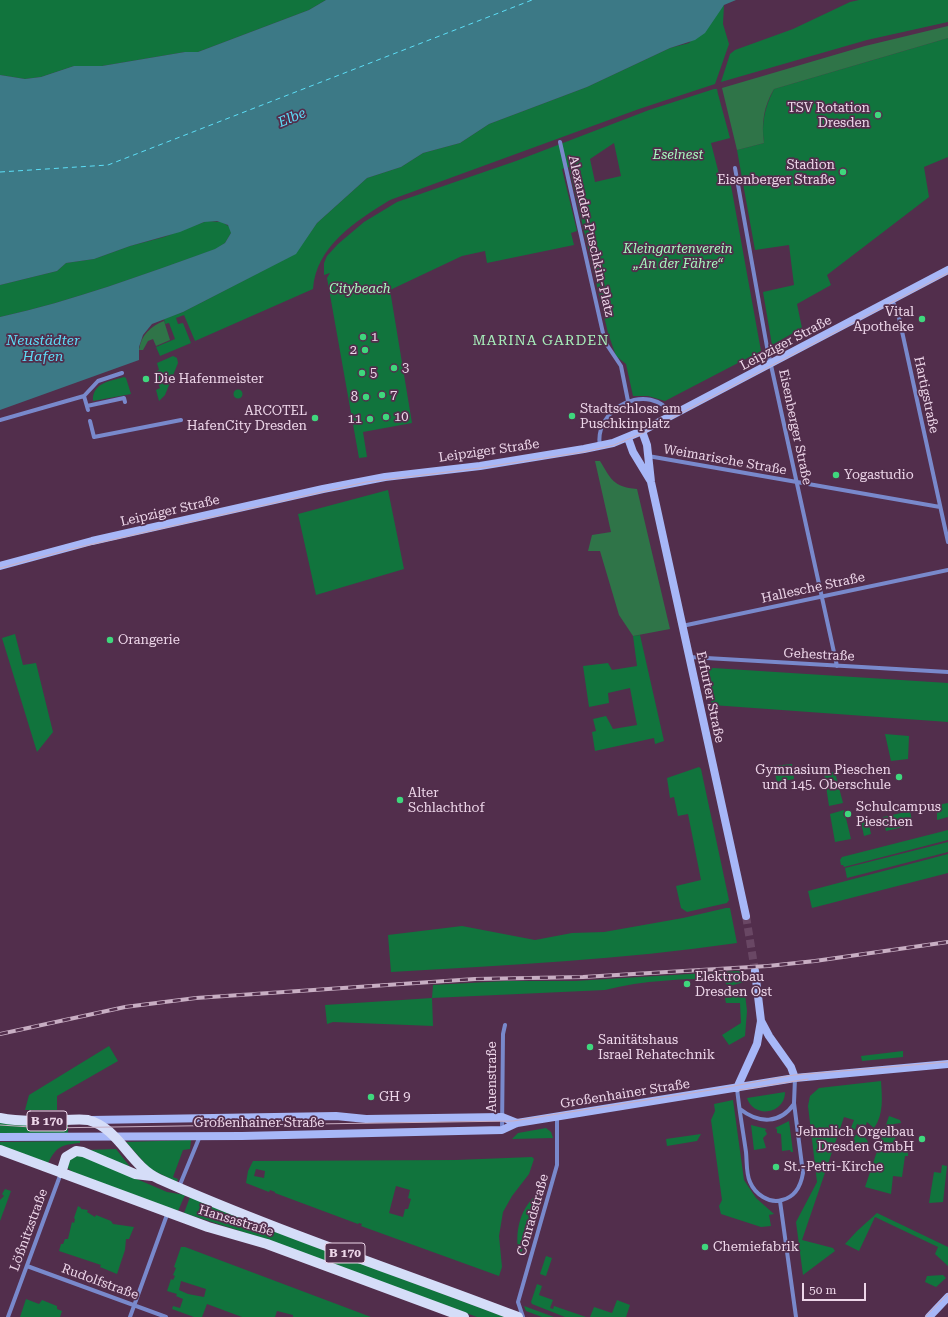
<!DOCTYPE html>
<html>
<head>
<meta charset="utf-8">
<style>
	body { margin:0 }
	#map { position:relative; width:948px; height:1317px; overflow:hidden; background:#522e4c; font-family:"Roboto Serif",serif }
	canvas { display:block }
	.scale { position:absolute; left:802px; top:1283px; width:64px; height:18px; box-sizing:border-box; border:2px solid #edd6e9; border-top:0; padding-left:5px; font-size:12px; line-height:14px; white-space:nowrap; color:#edd6e9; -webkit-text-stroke:3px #522e4c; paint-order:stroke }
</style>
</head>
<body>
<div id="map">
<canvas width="948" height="1317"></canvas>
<div class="scale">50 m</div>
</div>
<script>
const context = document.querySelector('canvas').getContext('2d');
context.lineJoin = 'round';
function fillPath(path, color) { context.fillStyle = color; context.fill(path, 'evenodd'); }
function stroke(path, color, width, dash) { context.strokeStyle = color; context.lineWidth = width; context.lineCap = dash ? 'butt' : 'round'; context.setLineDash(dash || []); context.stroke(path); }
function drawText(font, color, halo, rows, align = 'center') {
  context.font = font + ' "Roboto Serif",serif'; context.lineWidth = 3.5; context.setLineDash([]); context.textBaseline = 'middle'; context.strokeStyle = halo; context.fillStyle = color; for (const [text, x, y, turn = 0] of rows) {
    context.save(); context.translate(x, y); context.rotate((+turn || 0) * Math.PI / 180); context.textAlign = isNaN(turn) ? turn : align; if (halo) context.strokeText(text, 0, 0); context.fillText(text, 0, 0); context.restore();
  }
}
const green = new Path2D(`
	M 0,0 L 326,0 L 309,10 L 198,52 L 185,52 L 102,66 L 74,66 L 41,77 L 25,79 L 0,75 Z
	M 859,0 L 948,0 L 948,22 L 867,40 L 721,82 L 730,54 L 735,50 L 793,29 L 850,2 Z
	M 724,5 L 723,24 L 729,44 L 715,84 L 639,109 L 390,200 C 356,221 316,246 313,289 L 195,341 L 184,315 L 176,318 L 178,324 L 183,323 L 191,343 L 160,356 L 156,347 L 175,339 L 169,323 L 165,324 L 164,319 L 183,312 L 295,254 L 317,223 L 367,178 L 401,167 L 423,153 L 460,143 L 489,124 L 587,87 L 670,48 L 689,43 Z
	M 948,38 L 948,157 L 924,167 L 929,197 L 827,275 L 831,285 L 797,304 L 802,328 L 772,345 L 763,292 L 794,285 L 789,245 L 755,250 L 737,150 L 764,143 C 761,122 765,107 774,89 Z
	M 714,89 L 717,89 L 718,94 L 730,138 L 711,143 L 720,178 L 727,178 L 730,180 L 761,351 L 665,401 L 648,396 L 633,396 L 626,364 L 616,356 L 608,333 L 569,167 L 562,169 L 577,231 L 571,233 L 574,245 L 487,263 L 485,251 L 462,256 L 390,290 L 412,423 L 363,432 L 367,457 L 359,458 L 327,278 L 330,273 L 324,275 L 324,263 L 327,256 L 338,244 L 364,222 L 397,202 L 516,161 L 649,110 ZM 614,143 L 621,176 L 595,182 L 590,159 Z
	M 207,221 L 222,222 L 230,227 L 231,233 L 225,243 L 216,249 C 145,274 73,301 0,317 L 0,285 L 57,271 L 66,263 L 94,259 L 130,246 L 164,237 Z
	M 173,356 L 177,358 L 178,363 L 165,395 L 159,401 L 156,390 L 160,388 L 154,372 L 159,370 L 157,363 Z
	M 124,377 L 126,378 L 131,394 L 93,401 C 92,383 110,381 124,377 Z
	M233.5 394a4.5 4.5 0 1 1 9 0a4.5 4.5 0 1 1-9 0Z
	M 388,490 L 404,569 L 316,595 L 298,514 Z
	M 15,634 L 23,665 L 36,663 L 53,732 L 37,752 L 2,638 Z
	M 640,635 L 664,741 L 655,744 L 654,738 L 595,751 L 592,732 L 596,731 L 593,719 L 606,716 L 613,729 L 637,725 L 630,688 L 608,693 L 609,703 L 589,707 L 583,666 L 608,663 L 612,670 L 637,666 L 633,636 Z
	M 713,668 L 948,683 L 948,722 L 712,705 L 705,674 L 708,669 Z
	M 885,734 L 909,736 L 908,759 L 891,761 Z
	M 792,764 L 794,779 L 777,782 L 773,766 Z
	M 699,767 L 701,769 L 729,900 L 727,903 L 687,912 L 681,908 L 676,886 L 701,880 L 688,814 L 678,816 L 674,797 L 670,798 L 667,778 Z
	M 835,772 L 843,803 L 829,806 L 824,773 Z
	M 948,803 L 948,817 L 937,820 L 937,805 Z
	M 844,810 L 851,839 L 835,842 L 830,814 Z
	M 910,811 L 913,825 L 886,831 L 883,817 Z
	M 868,820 L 871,834 L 864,836 L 861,822 Z
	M 948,830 L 948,840 L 844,867 L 843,865 L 841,865 L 840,860 L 842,857 Z
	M 948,842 L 948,852 L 847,878 L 845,868 Z
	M 948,854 L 948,873 L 812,908 L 808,891 Z
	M 726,908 L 730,908 L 737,943 C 622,960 506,965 391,972 L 388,935 L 462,926 L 535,940 L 572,933 L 604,932 L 683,918 Z
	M 739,971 L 743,971 L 744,982 L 730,986 L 726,984 L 724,978 C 685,979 643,980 605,990 L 432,998 L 433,1026 L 333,1022 L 327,1024 L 325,1005 L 432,998 L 433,985 L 506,981 L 575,981 Z
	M 745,994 L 747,1011 L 745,1036 L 729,1045 L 722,1035 L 741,1023 L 740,1003 L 726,1003 L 725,998 Z
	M 109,1046 L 118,1061 L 57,1096 L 57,1110 L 25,1110 L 29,1095 Z
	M 903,1051 L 903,1057 L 862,1061 L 861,1056 Z
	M 881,1081 C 882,1098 884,1114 874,1128 L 867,1122 L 865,1127 L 857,1124 L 855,1130 L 851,1128 L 854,1120 L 844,1117 L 802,1240 L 833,1248 L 835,1251 L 803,1275 L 796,1222 L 817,1182 L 808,1106 L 810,1096 L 819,1088 Z
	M 785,1092 C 785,1114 754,1119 747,1098 Z
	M 733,1100 L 744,1180 L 756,1198 L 774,1214 L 769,1215 L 771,1226 L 761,1227 L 721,1214 L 719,1206 L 722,1200 L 711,1120 L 715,1111 L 714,1104 Z
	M 889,1116 L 900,1120 L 901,1123 L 894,1124 L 896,1148 L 908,1147 L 908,1156 L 905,1156 L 902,1177 L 893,1176 L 891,1194 L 865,1187 Z
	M 789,1121 L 793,1152 L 791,1152 L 790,1150 L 782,1151 L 781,1134 L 777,1133 L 777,1129 L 775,1128 Z
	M 0,1122 L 31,1125 L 68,1125 L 68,1133 L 0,1134 Z
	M 751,1125 L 767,1129 L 765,1130 L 767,1134 L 763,1138 L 766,1148 L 754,1150 Z
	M 546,1128 L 551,1132 L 553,1138 L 512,1139 L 518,1133 Z
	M 701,1134 L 697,1141 L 667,1146 L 666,1139 Z
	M 858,1134 C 863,1136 868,1138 868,1144 L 863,1149 L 854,1147 L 852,1143 L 855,1142 L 853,1136 Z
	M 191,1140 L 190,1149 L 183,1150 L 173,1177 L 178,1179 L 177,1182 L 150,1169 L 126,1142 Z
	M 80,1141 L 80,1143 C 61,1145 57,1146 48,1163 L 0,1145 L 0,1142 Z
	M 116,1149 L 131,1168 L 85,1150 Z
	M 81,1155 L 167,1192 L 185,1195 L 178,1211 L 72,1172 L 68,1168 L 69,1160 L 74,1157 Z
	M 532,1157 L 534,1159 L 529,1174 L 512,1196 L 503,1212 L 499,1236 L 502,1267 L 499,1276 L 361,1226 L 362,1224 L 359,1223 L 358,1224 L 275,1193 L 275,1192 L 270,1190 L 269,1192 L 246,1183 L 248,1171 L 253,1161 L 456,1160 ZM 256,1169 L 265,1171 L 264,1178 L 254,1176 ZM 396,1186 L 410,1190 L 408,1198 L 411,1199 L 408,1209 L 405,1209 L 403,1217 L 389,1213 Z
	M 942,1165 L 947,1166 L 943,1202 L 929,1203 L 934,1172 L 941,1173 Z
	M 5,1189 L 11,1191 L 0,1221 L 0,1200 L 4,1196 L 2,1194 Z
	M 541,1192 L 520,1257 C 513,1235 520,1204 541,1192 Z
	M 190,1197 L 281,1234 L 505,1317 L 477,1317 L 268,1240 L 184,1213 Z
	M 78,1206 L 81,1208 L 81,1209 L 88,1210 L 87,1212 L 95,1217 L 96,1215 L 111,1221 L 113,1224 L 134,1227 L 129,1239 L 126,1239 L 125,1250 L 117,1274 L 100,1267 L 101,1265 L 59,1251 L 61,1244 L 63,1244 L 65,1239 L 68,1239 L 72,1222 L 74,1223 L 75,1219 L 74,1218 Z
	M 877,1213 L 948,1247 L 948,1266 L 935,1254 L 938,1247 L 875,1217 L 859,1251 L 845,1244 L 857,1231 Z
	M 181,1247 L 185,1247 L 371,1317 L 293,1317 L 293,1315 L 277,1311 L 275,1317 L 242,1317 L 207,1304 L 202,1317 L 194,1317 L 172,1309 L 173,1306 L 180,1308 L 183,1299 L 176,1296 L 177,1294 L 167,1291 L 171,1279 L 173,1280 L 175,1276 L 173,1275 L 176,1268 L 174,1267 ZM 181,1281 L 206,1289 L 204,1297 L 188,1294 L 179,1290 Z
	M 546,1256 L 552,1258 L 546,1276 L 540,1274 Z
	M 943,1275 L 946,1278 L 936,1287 L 925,1282 L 927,1276 Z
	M 537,1284 L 542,1286 L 539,1295 L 553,1300 L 550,1308 L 553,1309 L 554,1306 L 586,1317 L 565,1317 L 532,1304 L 531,1302 Z
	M 26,1299 L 39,1304 L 42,1300 L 57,1306 L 57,1309 L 62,1311 L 60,1317 L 20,1317 Z
	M 617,1300 L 630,1305 L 626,1317 L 590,1317 L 594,1307 L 612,1313 Z
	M 524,1306 L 554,1317 L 542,1317 L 526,1311 Z`);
const forest = new Path2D(`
	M 948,26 L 948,38 L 774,89 C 764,106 761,122 764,143 L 737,150 L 722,88 L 865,46 Z
	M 164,321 L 170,340 L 156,346 L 153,339 L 148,341 L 143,350 L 139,350 C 141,335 151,326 164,321 Z
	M 595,461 L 600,461 C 611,479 613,487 637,489 L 670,629 L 633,636 L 619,615 L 600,551 L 588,551 L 592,535 L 611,532 Z`);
const water = new Path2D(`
	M 326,0 L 736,0 L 724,5 L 705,33 L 695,40 L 670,48 L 587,87 L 489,124 L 460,143 L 423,153 L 401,167 L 367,178 L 317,223 L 296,254 L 183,312 L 152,324 L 143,335 L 139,347 L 139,360 L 0,410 L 0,317 C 73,301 145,274 215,249 L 225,243 L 231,233 L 228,225 L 217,221 L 204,222 L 180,232 L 130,246 L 94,259 L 66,263 L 57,271 L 0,285 L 0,75 L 25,79 L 41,77 L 74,66 L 102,66 L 185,52 L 198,52 L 309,10 Z`);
const ferry = new Path2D(`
	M 0,172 L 108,165 L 532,0`);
const secondaryTunnel = new Path2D(`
	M 746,916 L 755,971`);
const street = new Path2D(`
	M 560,142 L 605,342 L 621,366 L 628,401
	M 735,168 L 767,347 L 837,666
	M 892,300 L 898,313 L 948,542
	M 84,396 L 88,410
	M 87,406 L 124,398 L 125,402
	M 0,420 L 84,396 L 98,381 L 122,373
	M 90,421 L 94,437 L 181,420
	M 600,446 C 593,408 650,380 672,415
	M 648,456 L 940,507
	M 682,626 L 948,570
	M 689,657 L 948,672
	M 737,1088 C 739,1109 743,1131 746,1152 C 747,1161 746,1174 750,1182 C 755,1194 769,1204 782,1200 C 795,1197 801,1185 803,1173 L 794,1103 L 795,1078
	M 740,1109 C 759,1124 780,1124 794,1104
	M 502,1130 L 503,1034 L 505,1025
	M 179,1187 L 200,1136
	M 780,1201 L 796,1317
	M 27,1266 L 166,1317
	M 8,1317 L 61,1173
	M 130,1317 L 168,1212
	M 523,1317 L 518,1302 L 557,1165 L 557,1117`);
const secondary = new Path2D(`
	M 642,431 L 647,445 L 651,482 L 746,916
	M 628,438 L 633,452 L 650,480
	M 0,566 L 92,541 L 323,489 L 385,477 L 480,466 L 584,449 L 613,443 L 642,431 L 948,270
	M 761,1021 L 769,1036 L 791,1067 L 795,1078
	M 737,1088 L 757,1044 L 761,1021 L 755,971
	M 91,1120 L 336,1116 L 366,1119 L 502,1117 L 517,1123
	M 0,1137 L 242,1136 L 502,1130 L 517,1123 L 795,1078 L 948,1064
	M 929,1317 L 948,1297`);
const primary = new Path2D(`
	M 0,1118 C 21,1122 42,1121 63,1120 C 71,1120 80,1119 88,1120 C 119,1128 130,1166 159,1179 C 276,1231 398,1271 518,1317
	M 0,1150 L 208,1227 L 267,1244 L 464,1317
	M 61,1173 L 66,1157 L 76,1151 L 83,1152 L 135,1174 L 152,1176`);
const tram = new Path2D(`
	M 0,568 L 71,549 L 366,482 L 479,468 L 583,452 L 614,445 L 643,433 L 948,273
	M 739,1090 L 808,1079
	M 0,1125 L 46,1128 L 513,1121 L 717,1089 L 794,1075 L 948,1062
	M 925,1317 L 948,1294`);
const rail = new Path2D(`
	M 0,1034 L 125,1007 L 196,998 L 475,979 L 583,977 L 768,966 L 815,961 L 948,942`);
const markers = [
	[878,115,4,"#3fd77d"],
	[843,172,4,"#3fd77d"],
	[922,319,4,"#3fd77d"],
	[363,337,4,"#3fd77d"],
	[365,350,4,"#3fd77d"],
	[394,368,4,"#3fd77d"],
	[362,373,4,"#3fd77d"],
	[146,379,4,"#3fd77d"],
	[382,395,4,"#3fd77d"],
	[366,397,4,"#3fd77d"],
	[572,416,4,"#3fd77d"],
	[386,417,4,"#3fd77d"],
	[315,418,4,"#3fd77d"],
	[370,419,4,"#3fd77d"],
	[836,475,4,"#3fd77d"],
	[110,640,4,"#3fd77d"],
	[899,777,4,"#3fd77d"],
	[400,800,4,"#3fd77d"],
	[848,814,4,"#3fd77d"],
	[687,984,4,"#3fd77d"],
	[590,1047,4,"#3fd77d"],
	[371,1097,4,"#3fd77d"],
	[922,1139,4,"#3fd77d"],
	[776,1167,4,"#3fd77d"],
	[705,1247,4,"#3fd77d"]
];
const shields = [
	[47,1121,40],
	[345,1253,40]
];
const shieldNames = [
	["B 170",47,1121],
	["B 170",345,1253]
];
const poiNames = [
	["TSV Rotation",870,108,"right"],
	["Dresden",870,123,"right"],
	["Stadion",835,165,"right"],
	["Eisenberger Straße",835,180,"right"],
	["Vital",914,312,"right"],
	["Apotheke",914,327,"right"],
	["1",371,337],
	["2",357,350,"right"],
	["3",402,368],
	["5",370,373],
	["Die Hafenmeister",154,379],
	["7",390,395],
	["8",358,397,"right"],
	["Stadtschloss am",580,409],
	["Puschkinplatz",580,424],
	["ARCOTEL",307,411,"right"],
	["HafenCity Dresden",307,426,"right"],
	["10",394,417],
	["11",362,419,"right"],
	["Yogastudio",844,475],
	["Orangerie",118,640],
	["Gymnasium Pieschen",891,770,"right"],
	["und 145. Oberschule",891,785,"right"],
	["Alter",408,793],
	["Schlachthof",408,808],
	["Schulcampus",856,807],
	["Pieschen",856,822],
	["Elektrobau",695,977],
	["Dresden Ost",695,992],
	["Sanitätshaus",598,1040],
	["Israel Rehatechnik",598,1055],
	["GH 9",379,1097],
	["Jehmlich Orgelbau",914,1132,"right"],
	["Dresden GmbH",914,1147,"right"],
	["St.-Petri-Kirche",784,1167],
	["Chemiefabrik",713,1247]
];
const parkNames = [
	["Eselnest",678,155],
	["Kleingartenverein",678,249],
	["„An der Fähre“",678,264],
	["Citybeach",360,289]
];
const streetNames = [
	["Alexander-Puschkin-Platz",591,236,77],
	["Leipziger Straße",786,343,-28],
	["Hartigstraße",926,395,78],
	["Eisenberger Straße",795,427,78],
	["Leipziger Straße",489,451,-8],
	["Weimarische Straße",725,460,10],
	["Leipziger Straße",170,511,-13],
	["Hallesche Straße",813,588,-12],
	["Gehestraße",819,655,3],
	["Erfurter Straße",710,697,78],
	["Auenstraße",492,1077,-90],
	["Großenhainer Straße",625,1094,-9],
	["Großenhainer Straße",259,1123],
	["Conradstraße",533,1215,-74],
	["Hansastraße",236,1221,17],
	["Lößnitzstraße",29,1230,-70],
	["Rudolfstraße",100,1282,20]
];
const waterNames = [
	["Elbe",292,118,-23],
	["Neustädter",43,341],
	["Hafen",43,357]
];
const neighbourhoodNames = [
	["MARINA GARDEN",541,341]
];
fillPath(green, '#11743d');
fillPath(forest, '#2f7448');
fillPath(water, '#3c7986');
stroke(ferry, '#5cdef7', 1, [5, 4]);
stroke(secondaryTunnel, '#694764', 8, [8, 4]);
stroke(street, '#7989cc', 4);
stroke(secondary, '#a7b7f7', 8);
stroke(primary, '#d5ddf8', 10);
stroke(tram, '#c8aec3', 1);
stroke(rail, '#c8aec3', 4);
stroke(rail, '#522e4c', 2.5, [8]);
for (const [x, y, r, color] of markers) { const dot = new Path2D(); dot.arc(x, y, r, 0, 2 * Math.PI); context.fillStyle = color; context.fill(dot); stroke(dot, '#522e4c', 1.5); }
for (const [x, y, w] of shields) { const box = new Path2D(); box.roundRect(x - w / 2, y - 10, w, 20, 3); context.fillStyle = '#522e4c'; context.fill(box); stroke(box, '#edd6e9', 1); }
drawText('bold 12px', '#edd6e9', null, shieldNames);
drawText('13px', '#edd6e9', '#522e4c', poiNames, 'left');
drawText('italic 13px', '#a6fbbe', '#522e4c', parkNames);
drawText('13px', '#edd6e9', '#522e4c', streetNames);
drawText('italic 14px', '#5cdef7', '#522e4c', waterNames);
context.letterSpacing = '1px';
drawText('14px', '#a7eeba', '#522e4c', neighbourhoodNames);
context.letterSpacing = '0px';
</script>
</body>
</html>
